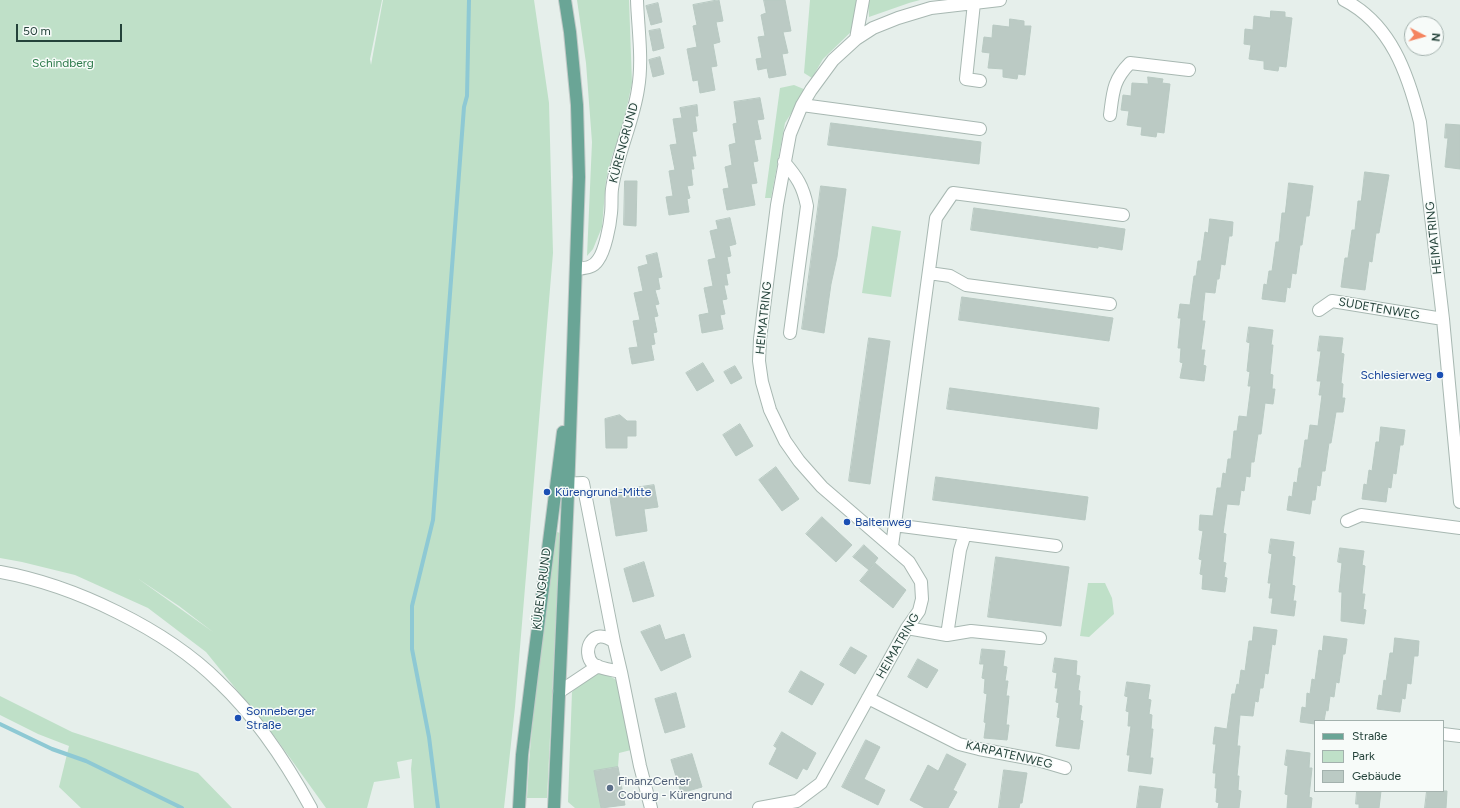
<!DOCTYPE html>
<html>
<head>
<meta charset="utf-8">
<style>
	body { margin:0 }
	#map { position:relative; width:1460px; height:808px; overflow:hidden; background:#e6efeb; font-family:Figtree,sans-serif }
	canvas { display:block }
	.legend { position:absolute; left:1314px; top:720px; width:130px; height:72px; box-sizing:border-box; background:#f7fbf9; border:1px solid #a3b1ad; margin:0; padding:5px 7px; list-style:none; font-size:12px; color:#24423a }
	.legend li { display:flex; align-items:center; gap:8px; height:20px }
	.legend b { width:20px; border:1px solid #a3b1ad }
	.north { position:absolute; left:1404px; top:16px; width:40px; height:40px; box-sizing:border-box; background:#f7fbf9; border:1px solid #a3b1ad; border-radius:50%; rotate:96deg; font-size:11px; font-weight:700; line-height:16px; text-align:center; color:#24423a }
	.north::after { content:''; display:block; margin:auto; width:14px; height:18px; background:#f4845f; clip-path:polygon(50% 0,100% 100%,50% 72%,0 100%) }
	.scale { position:absolute; left:16px; top:24px; width:106px; height:18px; box-sizing:border-box; border:2px solid #24423a; border-top:0; padding-left:5px; font-size:12px; line-height:14px; white-space:nowrap; color:#24423a; -webkit-text-stroke:3px #f7fbf9; paint-order:stroke }
</style>
</head>
<body>
<div id="map">
<canvas width="1460" height="808"></canvas>
<ul class="legend">
<li><b style="height:5px;background:#6aa596"></b>Straße</li>
<li><b style="height:11px;background:#bfe0c8"></b>Park</li>
<li><b style="height:11px;background:#bbcac4"></b>Gebäude</li>
</ul>
<div class="north">N</div>
<div class="scale">50 m</div>
</div>
<script>
const context = document.querySelector('canvas').getContext('2d');
context.lineJoin = 'round';
function fillPath(path, color) { context.fillStyle = color; context.fill(path, 'evenodd'); }
function stroke(path, color, width, dash) { context.strokeStyle = color; context.lineWidth = width; context.lineCap = dash ? 'butt' : 'round'; context.setLineDash(dash || []); context.stroke(path); }
function drawText(font, color, halo, rows, align = 'center') {
  context.font = font + ' Figtree,sans-serif'; context.lineWidth = 3; context.setLineDash([]); context.textBaseline = 'middle'; context.strokeStyle = halo; context.fillStyle = color; for (const [text, x, y, turn = 0] of rows) {
    context.save(); context.translate(x, y); context.rotate((+turn || 0) * Math.PI / 180); context.textAlign = isNaN(turn) ? turn : align; if (halo) context.strokeText(text, 0, 0); context.fillText(text, 0, 0); context.restore();
  }
}
const green = new Path2D(`
	M 0,0 L 382,0 L 370,59 L 371,65 L 383,0 L 534,0 L 549,103 L 553,253 L 515,707 L 504,808 L 414,808 L 411,769 L 412,759 L 397,762 L 400,778 L 374,782 L 367,808 L 326,808 L 275,737 L 206,652 L 148,608 L 75,575 L 22,562 L 0,558 ZM 137,578 L 179,606 L 213,632 Z
	M 577,0 L 629,0 L 632,83 L 623,125 L 612,156 L 606,180 L 602,227 L 593,249 L 587,256 L 592,142 L 586,63 Z
	M 810,0 L 857,0 L 854,29 L 823,59 L 812,78 L 804,73 Z
	M 868,0 L 920,0 L 909,3 L 869,17 Z
	M 794,85 L 806,90 L 785,123 L 771,198 L 765,198 L 780,88 Z
	M 872,226 L 901,231 L 891,297 L 862,293 Z
	M 557,532 L 560,533 L 547,798 L 527,798 C 531,709 545,620 557,532 Z
	M 1088,583 L 1105,583 L 1112,598 L 1114,614 L 1089,637 L 1080,636 Z
	M 603,672 L 618,681 L 631,750 L 619,753 L 618,767 L 595,771 L 601,808 L 575,808 L 568,802 L 572,692 L 586,678 Z
	M 0,696 L 72,732 L 198,773 L 232,808 L 81,808 L 59,787 L 69,746 L 38,734 L 0,715 Z`);
const stream = new Path2D(`
	M 0,724 L 52,749 L 86,761 L 182,808
	M 438,808 L 429,737 L 412,649 L 412,606 L 433,520 L 464,107 L 467,96 L 469,0`);
const building = new Path2D(`
	M 719,0 L 723,21 L 716,22 L 720,42 L 713,44 L 717,66 L 711,67 L 715,90 L 700,93 L 698,80 L 693,81 L 687,49 L 697,47 L 693,26 L 697,25 L 693,5 Z
	M 764,0 L 785,0 L 791,31 L 783,32 L 788,53 L 782,54 L 786,75 L 769,78 L 767,68 L 758,70 L 756,59 L 762,58 L 758,37 L 765,36 L 761,15 L 766,13 Z
	M 658,3 L 662,22 L 651,25 L 646,6 Z
	M 1271,11 L 1285,12 L 1285,17 L 1292,18 L 1286,67 L 1279,66 L 1278,71 L 1264,69 L 1264,61 L 1249,59 L 1251,45 L 1244,44 L 1245,29 L 1253,30 L 1254,16 L 1270,18 Z
	M 1010,19 L 1024,21 L 1024,26 L 1031,26 L 1025,75 L 1018,74 L 1017,79 L 1003,77 L 1003,69 L 988,68 L 990,53 L 982,52 L 984,37 L 992,38 L 993,25 L 1009,27 Z
	M 660,29 L 664,48 L 653,51 L 649,31 Z
	M 660,57 L 664,74 L 653,77 L 649,60 Z
	M 1148,77 L 1163,79 L 1162,83 L 1170,84 L 1164,133 L 1157,132 L 1156,137 L 1141,135 L 1142,127 L 1127,125 L 1129,111 L 1121,110 L 1123,95 L 1131,96 L 1132,83 L 1148,84 Z
	M 760,98 L 764,119 L 757,120 L 761,139 L 754,140 L 758,161 L 753,162 L 757,183 L 751,184 L 755,205 L 727,210 L 723,189 L 729,188 L 725,167 L 732,165 L 729,145 L 736,143 L 733,124 L 737,123 L 734,102 Z
	M 697,105 L 698,116 L 695,116 L 697,131 L 692,132 L 696,156 L 692,156 L 694,169 L 691,169 L 693,185 L 687,186 L 690,198 L 687,199 L 689,212 L 669,215 L 666,197 L 673,196 L 669,171 L 675,170 L 670,145 L 677,144 L 673,119 L 682,118 L 680,108 Z
	M 831,123 L 981,142 L 979,164 L 828,145 Z
	M 1446,124 L 1460,125 L 1460,169 L 1445,167 L 1448,138 L 1445,138 Z
	M 1365,172 L 1389,175 L 1379,233 L 1376,233 L 1372,262 L 1369,261 L 1365,290 L 1341,287 L 1345,258 L 1348,258 L 1352,230 L 1355,230 L 1358,201 L 1361,201 Z
	M 625,181 L 637,181 L 636,226 L 624,225 Z
	M 1289,183 L 1313,186 L 1309,216 L 1306,216 L 1302,245 L 1300,245 L 1296,274 L 1292,273 L 1290,288 L 1287,287 L 1285,302 L 1262,299 L 1264,284 L 1267,285 L 1269,271 L 1272,271 L 1276,242 L 1279,242 L 1282,213 L 1285,213 Z
	M 821,186 L 846,189 L 837,257 L 831,284 L 824,333 L 802,329 Z
	M 974,208 L 1125,229 L 1122,250 L 1098,246 L 1098,248 L 971,230 Z
	M 730,218 L 736,244 L 729,246 L 731,256 L 727,257 L 730,273 L 726,274 L 728,285 L 724,285 L 727,299 L 722,300 L 725,314 L 720,315 L 723,329 L 702,333 L 699,315 L 709,313 L 704,288 L 713,286 L 708,260 L 716,258 L 710,231 L 718,229 L 716,221 Z
	M 1210,219 L 1233,222 L 1232,236 L 1229,236 L 1225,265 L 1221,264 L 1219,279 L 1217,279 L 1215,293 L 1205,292 L 1202,321 L 1205,321 L 1201,350 L 1205,350 L 1203,365 L 1206,366 L 1204,381 L 1180,378 L 1183,363 L 1180,362 L 1181,348 L 1178,348 L 1181,318 L 1178,318 L 1180,304 L 1190,305 L 1194,276 L 1196,276 L 1198,261 L 1201,261 L 1205,232 L 1208,233 Z
	M 657,253 L 662,277 L 658,278 L 660,289 L 655,290 L 659,304 L 655,305 L 658,316 L 654,317 L 657,332 L 653,333 L 655,344 L 651,345 L 654,360 L 632,364 L 629,348 L 638,347 L 633,321 L 640,320 L 634,293 L 643,291 L 638,267 L 648,264 L 646,256 Z
	M 962,297 L 1113,318 L 1109,341 L 959,320 Z
	M 1249,327 L 1273,330 L 1271,345 L 1273,345 L 1270,374 L 1273,375 L 1272,389 L 1275,389 L 1273,404 L 1265,403 L 1261,434 L 1258,434 L 1254,462 L 1251,462 L 1250,477 L 1246,476 L 1244,491 L 1241,490 L 1239,505 L 1227,504 L 1223,533 L 1226,534 L 1223,562 L 1226,563 L 1224,577 L 1227,578 L 1225,592 L 1202,589 L 1203,575 L 1200,574 L 1202,560 L 1199,559 L 1203,531 L 1199,530 L 1200,515 L 1213,516 L 1217,488 L 1221,488 L 1223,473 L 1226,474 L 1228,459 L 1231,459 L 1234,431 L 1237,431 L 1239,416 L 1247,417 L 1251,386 L 1248,386 L 1250,372 L 1247,371 L 1250,343 L 1247,342 Z
	M 1320,336 L 1343,338 L 1341,353 L 1344,354 L 1341,383 L 1343,384 L 1342,398 L 1345,398 L 1343,412 L 1336,412 L 1331,443 L 1329,443 L 1325,471 L 1322,471 L 1320,486 L 1317,485 L 1315,500 L 1312,500 L 1310,514 L 1287,510 L 1289,496 L 1292,497 L 1294,482 L 1297,483 L 1299,468 L 1301,468 L 1305,440 L 1308,440 L 1310,425 L 1318,426 L 1322,395 L 1319,395 L 1321,381 L 1317,381 L 1321,351 L 1318,351 Z
	M 869,338 L 890,341 L 870,484 L 849,481 Z
	M 703,363 L 714,381 L 697,391 L 686,373 Z
	M 735,366 L 742,378 L 731,384 L 724,372 Z
	M 950,388 L 1099,408 L 1097,429 L 947,409 Z
	M 620,415 L 627,421 L 636,421 L 636,436 L 627,436 L 627,448 L 606,448 L 605,419 Z
	M 740,424 L 753,446 L 736,456 L 723,435 Z
	M 1381,427 L 1405,430 L 1403,445 L 1400,445 L 1396,474 L 1393,473 L 1391,488 L 1388,487 L 1386,502 L 1362,499 L 1364,484 L 1367,485 L 1369,470 L 1372,471 L 1376,442 L 1379,442 Z
	M 776,467 L 799,499 L 782,511 L 759,480 Z
	M 936,477 L 1088,497 L 1085,520 L 933,500 Z
	M 654,485 L 658,507 L 644,509 L 647,531 L 616,536 L 609,492 Z
	M 822,517 L 852,545 L 836,562 L 806,534 Z
	M 1271,539 L 1294,542 L 1292,556 L 1295,557 L 1292,585 L 1295,586 L 1293,601 L 1296,601 L 1294,616 L 1271,613 L 1273,598 L 1269,598 L 1271,583 L 1268,583 L 1272,554 L 1269,553 Z
	M 864,545 L 878,558 L 869,570 L 853,557 Z
	M 1340,548 L 1364,551 L 1362,565 L 1365,566 L 1362,594 L 1365,594 L 1363,609 L 1366,610 L 1364,624 L 1341,621 L 1342,592 L 1339,592 L 1342,563 L 1338,562 Z
	M 996,557 L 1069,567 L 1061,626 L 988,617 Z
	M 644,562 L 654,596 L 633,602 L 624,569 Z
	M 875,563 L 906,590 L 893,608 L 860,581 Z
	M 660,625 L 665,640 L 684,634 L 691,657 L 661,671 L 641,632 Z
	M 1254,627 L 1277,630 L 1275,645 L 1272,644 L 1268,674 L 1265,673 L 1263,688 L 1260,688 L 1258,702 L 1255,701 L 1253,716 L 1240,715 L 1237,746 L 1240,746 L 1237,776 L 1239,776 L 1238,790 L 1241,791 L 1239,808 L 1218,808 L 1219,803 L 1216,802 L 1217,788 L 1215,788 L 1216,773 L 1213,773 L 1216,744 L 1213,744 L 1215,727 L 1227,729 L 1232,694 L 1235,694 L 1237,684 L 1239,685 L 1241,670 L 1245,671 L 1249,641 L 1252,641 Z
	M 1324,636 L 1347,639 L 1345,654 L 1343,654 L 1339,683 L 1336,682 L 1334,697 L 1330,696 L 1328,711 L 1326,710 L 1324,721 L 1315,721 L 1315,724 L 1300,722 L 1302,707 L 1306,708 L 1307,693 L 1310,694 L 1312,679 L 1315,680 L 1319,650 L 1322,651 Z
	M 1395,638 L 1419,641 L 1418,656 L 1414,656 L 1411,684 L 1407,683 L 1405,699 L 1402,698 L 1400,712 L 1377,709 L 1379,695 L 1382,696 L 1384,680 L 1386,681 L 1390,653 L 1393,653 Z
	M 851,647 L 867,656 L 855,674 L 840,665 Z
	M 982,649 L 1005,651 L 1003,666 L 1007,667 L 1005,681 L 1008,681 L 1006,696 L 1009,696 L 1006,725 L 1009,725 L 1007,740 L 984,738 L 986,723 L 984,722 L 987,694 L 984,693 L 985,679 L 982,678 L 984,664 L 980,664 Z
	M 1055,658 L 1077,661 L 1076,675 L 1080,676 L 1078,690 L 1080,691 L 1079,705 L 1082,706 L 1080,720 L 1083,721 L 1079,749 L 1056,746 L 1060,718 L 1057,717 L 1059,703 L 1056,702 L 1058,688 L 1055,688 L 1057,673 L 1053,672 Z
	M 918,659 L 938,670 L 927,688 L 908,677 Z
	M 801,671 L 824,684 L 812,705 L 789,692 Z
	M 1127,682 L 1150,685 L 1148,699 L 1151,700 L 1149,714 L 1152,715 L 1151,729 L 1153,729 L 1150,758 L 1153,758 L 1151,774 L 1128,771 L 1130,755 L 1127,755 L 1131,726 L 1128,726 L 1129,712 L 1126,711 L 1128,697 L 1125,696 Z
	M 676,693 L 685,727 L 665,733 L 655,699 Z
	M 782,732 L 816,753 L 807,770 L 803,768 L 797,779 L 769,764 L 777,748 L 774,746 Z
	M 866,740 L 880,747 L 864,779 L 885,790 L 878,805 L 842,787 Z
	M 1287,750 L 1310,753 L 1309,768 L 1312,768 L 1309,797 L 1312,798 L 1311,808 L 1287,808 L 1288,795 L 1285,794 L 1288,766 L 1285,765 Z
	M 692,754 L 702,787 L 681,793 L 671,760 Z
	M 947,754 L 966,764 L 953,790 L 957,792 L 948,808 L 925,808 L 910,800 L 928,765 L 938,771 Z
	M 618,767 L 625,805 L 601,808 L 594,771 Z
	M 1004,770 L 1027,773 L 1022,803 L 1020,803 L 1019,808 L 999,808 Z
	M 1140,786 L 1163,789 L 1160,808 L 1137,808 Z
	M 1357,791 L 1381,791 L 1379,808 L 1359,808 L 1359,804 L 1356,804 Z
	M 1427,791 L 1447,791 L 1446,808 L 1425,808 Z`);
const minor = new Path2D(`
	M 1344,0 C 1391,24 1408,74 1420,122 L 1443,319 L 1460,502
	M 974,3 L 966,79 L 980,81
	M 856,39 L 863,0
	M 802,105 L 980,129
	M 1110,115 C 1113,92 1113,80 1130,63 L 1189,70
	M 784,162 C 797,177 803,186 807,206 L 790,333
	M 577,269 C 585,268 593,268 598,260 C 605,251 610,225 611,213 C 612,205 611,197 612,189 C 617,154 633,123 638,89 C 643,60 638,29 637,0
	M 929,273 L 950,276 L 966,285 L 1110,304
	M 1319,310 L 1332,301 L 1443,319
	M 558,484 L 583,483 L 614,642
	M 1347,521 L 1361,515 L 1460,528
	M 894,525 L 1056,546
	M 892,546 L 936,218 L 953,193 L 1123,215
	M 0,572 C 73,585 166,629 219,682 C 257,718 286,762 311,808
	M 907,628 L 947,635 L 971,631 L 1040,638
	M 947,635 L 960,550 L 965,534
	M 621,672 L 614,642 C 592,625 581,652 593,664 C 600,669 613,670 621,672 L 640,766 L 651,808
	M 559,692 L 598,666
	M 868,698 L 959,744 L 979,749 L 1038,760 L 1065,768
	M 1443,734 L 1460,736
	M 759,808 L 797,801 L 821,783 L 907,628 L 919,611 L 922,599 L 921,582 L 909,562 L 822,487 L 799,461 L 785,441 L 770,410 L 762,382 L 759,361 L 760,339 L 777,205 L 790,134 L 802,105 L 811,90 L 833,60 L 856,39 L 873,28 L 898,18 L 931,8 L 1000,0`);
const major = new Path2D(`
	M 519,808 L 522,755 L 532,674 L 563,432
	M 554,808 L 568,494 L 579,177 L 577,105 L 570,32 L 565,0`);
const markers = [
	[1440,375,4,"#1a4fb4"],
	[547,492,4,"#1a4fb4"],
	[847,522,4,"#1a4fb4"],
	[238,718,4,"#1a4fb4"],
	[610,788,4,"#5c6f8a"]
];
const parkNames = [
	["Schindberg",63,63]
];
const streetNames = [
	["KÜRENGRUND",624,143,-75],
	["HEIMATRING",1434,238,-96],
	["SUDETENWEG",1379,309,10],
	["HEIMATRING",764,318,-84],
	["KÜRENGRUND",542,589,-83],
	["HEIMATRING",898,646,-60],
	["KARPATENWEG",1009,755,13]
];
const transitNames = [
	["Schlesierweg",1432,375,"right"],
	["Kürengrund-Mitte",555,492],
	["Baltenweg",855,522],
	["Sonneberger",246,711],
	["Straße",246,725]
];
const serviceNames = [
	["FinanzCenter",618,781],
	["Coburg - Kürengrund",618,795]
];
fillPath(green, '#bfe0c8');
stroke(stream, '#8ec9d4', 4);
fillPath(building, '#bbcac4');
stroke(building, '#b8c9c2', 1);
stroke(minor, '#a8b8b2', 14);
stroke(major, '#c2cac8', 14);
stroke(minor, '#fff', 12);
stroke(major, '#6aa596', 12);
for (const [x, y, r, color] of markers) { const dot = new Path2D(); dot.arc(x, y, r, 0, 2 * Math.PI); context.fillStyle = color; context.fill(dot); stroke(dot, '#f7fbf9', 1.5); }
drawText('12px', '#2d7a4b', '#f7fbf9', parkNames);
drawText('12px', '#24423a', '#f7fbf9', streetNames);
drawText('12px', '#164399', '#f7fbf9', transitNames, 'left');
drawText('12px', '#4e5e75', '#f7fbf9', serviceNames, 'left');
</script>
</body>
</html>
